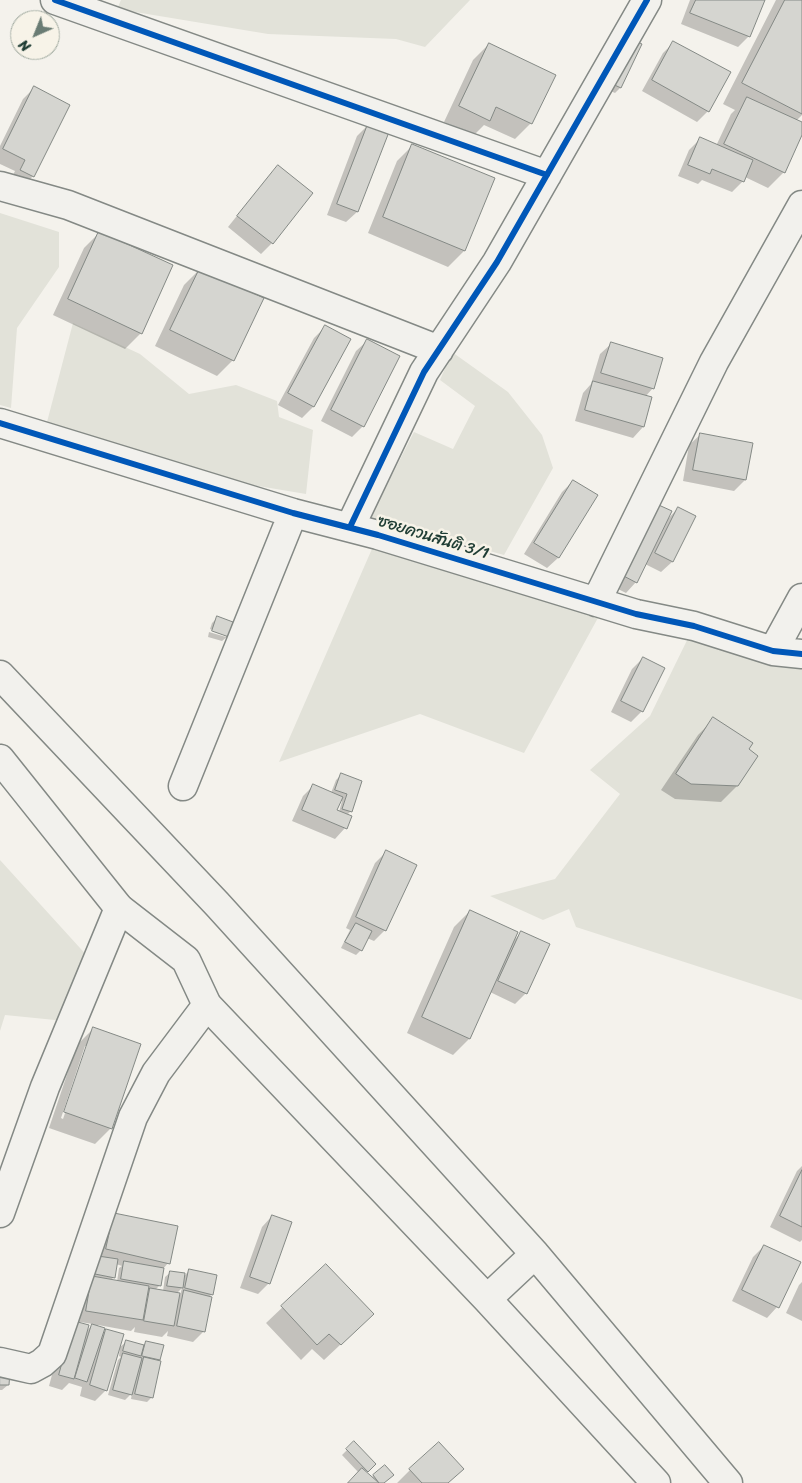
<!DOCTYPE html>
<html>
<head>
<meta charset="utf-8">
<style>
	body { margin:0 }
	#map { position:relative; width:802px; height:1483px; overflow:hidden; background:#f4f2ec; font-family:Sriracha,sans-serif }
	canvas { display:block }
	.north { position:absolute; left:10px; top:10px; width:50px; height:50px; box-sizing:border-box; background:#f7f3e8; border:1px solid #a1aaa0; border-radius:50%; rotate:224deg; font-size:14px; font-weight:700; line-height:20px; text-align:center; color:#1f3d34 }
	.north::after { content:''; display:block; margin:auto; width:18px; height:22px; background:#6a7c74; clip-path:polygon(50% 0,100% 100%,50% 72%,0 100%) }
</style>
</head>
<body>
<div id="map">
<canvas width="802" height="1483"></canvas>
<div class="north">N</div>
</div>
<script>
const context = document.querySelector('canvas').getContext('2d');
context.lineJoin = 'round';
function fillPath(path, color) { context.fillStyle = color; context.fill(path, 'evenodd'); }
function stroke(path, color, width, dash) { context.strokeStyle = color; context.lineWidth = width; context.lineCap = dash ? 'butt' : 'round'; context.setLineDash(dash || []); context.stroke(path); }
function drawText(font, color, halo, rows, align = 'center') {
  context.font = font + ' Sriracha,"Playpen Sans Thai",sans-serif'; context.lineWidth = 5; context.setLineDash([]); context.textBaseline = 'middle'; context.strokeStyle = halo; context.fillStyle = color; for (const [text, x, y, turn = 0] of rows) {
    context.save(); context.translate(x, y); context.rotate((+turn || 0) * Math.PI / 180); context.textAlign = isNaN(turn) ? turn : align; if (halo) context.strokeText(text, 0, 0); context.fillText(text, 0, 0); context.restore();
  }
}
const green = new Path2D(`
	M 121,0 L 470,0 L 425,47 L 396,39 L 268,34 L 117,9 Z
	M 0,213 L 59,232 L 59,267 L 17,328 L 11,408 L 0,405 Z
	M 73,323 L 140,354 L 189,394 L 236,385 L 277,401 L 279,417 L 313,430 L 306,494 L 222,480 L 47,422 Z
	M 452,352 L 508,392 L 542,435 L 553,468 L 504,555 L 370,518 L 414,432 L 453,449 L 475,406 L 440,380 Z
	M 378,535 L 605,605 L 524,753 L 420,714 L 279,762 Z
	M 694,626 L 802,649 L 802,1000 L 576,927 L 569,909 L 543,920 L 490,896 L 555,879 L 620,794 L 590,770 L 650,716 Z
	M 0,860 L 90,959 L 75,1022 L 5,1015 L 0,1031 Z`);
const shadow = new Path2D(`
	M 690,0 L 764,0 L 749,36 L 738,47 L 681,24 Z
	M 776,0 L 802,0 L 802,115 L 796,121 L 802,124 L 802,132 L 784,172 L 768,188 L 745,177 L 743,181 L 732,192 L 702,180 L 698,184 L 678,176 L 689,150 L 700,139 L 716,146 L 731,114 L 735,110 L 723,104 Z
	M 674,42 L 708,111 L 697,122 L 642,91 L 663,53 Z
	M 489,44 L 531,123 L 515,139 L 484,125 L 473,136 L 444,122 L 473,60 Z
	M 640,45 L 620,88 L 615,93 L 604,88 Z
	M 34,88 L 33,176 L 22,187 L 10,181 L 15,171 L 0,164 L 0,146 L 23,99 Z
	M 368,125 L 387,133 L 357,212 L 346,222 L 327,215 L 357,136 Z
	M 413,145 L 493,179 L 464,251 L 448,267 L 368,233 L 397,161 Z
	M 278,166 L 272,243 L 261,254 L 228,227 L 268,177 Z
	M 100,232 L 141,333 L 125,349 L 53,315 L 84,248 Z
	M 200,269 L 233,360 L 217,376 L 155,346 L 184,285 Z
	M 325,327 L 349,339 L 313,407 L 302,418 L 278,405 L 314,338 Z
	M 367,341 L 363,426 L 352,437 L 321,421 L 356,351 Z
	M 611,344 L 653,388 L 645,397 L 643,427 L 633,438 L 575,421 L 583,393 L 591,384 L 600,354 Z
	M 700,435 L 752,444 L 745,480 L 734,491 L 683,481 L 689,445 Z
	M 573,481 L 596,495 L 558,558 L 547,568 L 524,554 L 562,492 Z
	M 678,508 L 694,517 L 672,562 L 661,572 L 645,564 L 636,582 L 626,593 L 608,584 Z
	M 217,618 L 228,636 L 222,641 L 208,637 L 209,632 L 226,637 L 226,635 L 210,629 L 212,623 Z
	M 643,658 L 642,711 L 631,722 L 611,712 L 632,669 Z
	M 714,719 L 737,786 L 721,802 L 675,799 L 661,790 L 698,735 Z
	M 341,775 L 361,782 L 351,811 L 347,815 L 350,817 L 345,828 L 335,839 L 292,821 L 303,796 L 314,785 L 331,793 L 336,780 ZM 340,801 L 342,801 L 339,812 L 336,811 Z
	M 386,852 L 415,865 L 385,930 L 374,941 L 367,938 L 361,950 L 356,955 L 341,948 L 350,930 L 346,928 L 375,863 Z
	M 470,911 L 513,941 L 521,933 L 526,993 L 515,1004 L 490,992 L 469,1039 L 453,1055 L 407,1033 L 454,927 Z
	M 93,1029 L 111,1128 L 95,1144 L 49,1128 L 77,1045 ZM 85,1046 L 88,1046 L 63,1119 L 61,1118 Z
	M 802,1166 L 802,1240 L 800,1242 L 770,1227 L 797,1171 Z
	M 114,1214 L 168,1263 L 163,1269 L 160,1285 L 155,1290 L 163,1291 L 165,1277 L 171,1272 L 185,1275 L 190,1270 L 212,1294 L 209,1297 L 204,1331 L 193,1342 L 167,1336 L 168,1331 L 162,1337 L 134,1332 L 135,1327 L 131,1331 L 98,1325 L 101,1336 L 106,1330 L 106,1390 L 95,1401 L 80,1396 L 82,1387 L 69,1383 L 62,1390 L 49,1386 L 63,1334 ZM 116,1264 L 122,1266 L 119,1268 L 117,1282 L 110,1281 L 114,1277 ZM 182,1288 L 180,1295 L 176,1294 ZM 80,1322 L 93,1324 L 85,1333 L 80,1324 Z
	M 272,1216 L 269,1283 L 258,1294 L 240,1288 L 262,1227 Z
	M 764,1246 L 799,1263 L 777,1307 L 767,1318 L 732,1301 L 753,1257 Z
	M 326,1266 L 356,1330 L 324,1360 L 312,1349 L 301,1360 L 266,1323 Z
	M 802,1282 L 802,1321 L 786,1313 L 799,1285 Z
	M 126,1342 L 143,1346 L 146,1342 L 162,1346 L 152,1397 L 147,1402 L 131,1399 L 132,1393 L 125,1400 L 108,1395 L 118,1360 L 121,1357 L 119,1356 L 120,1347 Z
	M 0,1372 L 8,1385 L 2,1390 L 0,1390 Z
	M 354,1443 L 374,1464 L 365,1473 L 371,1478 L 385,1466 L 383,1483 L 349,1483 L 359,1473 L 342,1455 Z
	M 410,1470 L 448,1483 L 397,1483 Z`);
const building = new Path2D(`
	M 696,0 L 765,0 L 750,37 L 690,13 Z
	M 785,0 L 802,0 L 802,114 L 742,83 Z
	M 629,38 L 642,44 L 621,88 L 608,82 Z
	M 673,41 L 731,72 L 709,112 L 652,80 Z
	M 489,43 L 556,75 L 532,124 L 496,107 L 490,121 L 459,106 Z
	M 34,86 L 70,105 L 34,177 L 20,170 L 25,160 L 3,149 Z
	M 747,97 L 802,122 L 802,135 L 785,173 L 724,144 Z
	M 368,124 L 389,132 L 358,212 L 337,204 Z
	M 700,137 L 753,160 L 744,182 L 712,169 L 710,174 L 688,165 Z
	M 412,144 L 495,178 L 465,251 L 383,217 Z
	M 278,165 L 313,193 L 273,244 L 237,216 Z
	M 99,231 L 173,265 L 142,334 L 68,299 Z
	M 200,268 L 264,298 L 234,361 L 170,330 Z
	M 325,325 L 351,339 L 314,407 L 288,393 Z
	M 367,339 L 400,356 L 364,427 L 331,410 Z
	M 611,342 L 663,358 L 654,389 L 601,373 Z
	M 593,381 L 652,397 L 644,427 L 585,410 Z
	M 700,433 L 753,443 L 746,480 L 693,470 Z
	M 573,480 L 598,495 L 559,558 L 534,543 Z
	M 652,502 L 672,511 L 637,583 L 618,573 Z
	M 678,507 L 696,516 L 673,562 L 655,553 Z
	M 217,616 L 233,622 L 229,637 L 212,631 Z
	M 643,657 L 665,668 L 643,712 L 621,701 Z
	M 713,717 L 753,743 L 749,749 L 758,756 L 738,786 L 691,784 L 676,774 Z
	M 341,773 L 362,781 L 352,812 L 342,809 L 347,794 L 335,790 Z
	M 313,784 L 343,797 L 337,810 L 352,816 L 347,829 L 302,810 Z
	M 386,850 L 417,865 L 386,931 L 356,917 Z
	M 470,910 L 518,932 L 470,1039 L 422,1017 Z
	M 356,923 L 372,931 L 362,951 L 345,942 Z
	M 521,931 L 550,944 L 527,994 L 498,981 Z
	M 93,1027 L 141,1044 L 112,1129 L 64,1112 Z
	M 802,1170 L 802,1227 L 780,1216 Z
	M 114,1213 L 178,1226 L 170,1264 L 106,1249 Z
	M 272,1215 L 292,1222 L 270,1284 L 250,1277 Z
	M 764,1245 L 801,1262 L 779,1308 L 742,1290 Z
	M 98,1256 L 118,1259 L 115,1278 L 95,1274 Z
	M 124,1261 L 164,1268 L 161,1286 L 121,1279 Z
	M 326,1264 L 374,1314 L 341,1345 L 329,1334 L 317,1345 L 281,1306 Z
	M 189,1269 L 217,1275 L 213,1295 L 185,1288 Z
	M 170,1271 L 185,1273 L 183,1288 L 167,1286 Z
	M 92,1276 L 149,1286 L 143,1320 L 86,1311 Z
	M 150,1288 L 180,1293 L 174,1326 L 144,1321 Z
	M 184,1290 L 212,1297 L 205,1332 L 177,1326 Z
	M 74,1321 L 89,1325 L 74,1379 L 59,1375 Z
	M 92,1324 L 105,1328 L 87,1382 L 75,1378 Z
	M 106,1329 L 124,1334 L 107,1391 L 90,1385 Z
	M 126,1340 L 144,1345 L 141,1356 L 123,1351 Z
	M 146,1341 L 164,1345 L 160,1360 L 142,1356 Z
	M 123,1353 L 142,1358 L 132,1395 L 113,1390 Z
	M 144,1357 L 161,1361 L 153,1398 L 135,1394 Z
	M 0,1371 L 10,1371 L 9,1385 L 0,1385 Z
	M 354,1441 L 376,1464 L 368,1472 L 346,1449 Z
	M 439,1442 L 464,1469 L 448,1483 L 422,1483 L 409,1469 Z
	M 385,1465 L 394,1475 L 384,1483 L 379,1483 L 373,1475 Z
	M 362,1468 L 379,1483 L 348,1483 Z`);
const minor = new Path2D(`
	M 55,0 L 547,175
	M 0,186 L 68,205 L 439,350
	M 0,423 L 293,513 L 378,535 L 636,614 L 694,626 L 773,651 L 802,654
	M 350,527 L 424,372 L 497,262 L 647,0
	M 596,602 L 714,362 L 802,205
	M 773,651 L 802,598
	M 183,786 L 293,513
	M 0,1213 L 45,1087 L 119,908
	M 0,1362 L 31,1369 L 42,1363 L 52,1354 L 133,1117 L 156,1073 L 207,1005`);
const major = new Path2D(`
	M 0,675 L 217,904 L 535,1254 L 728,1483
	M 0,759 L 119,908 L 186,960 L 207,1005 L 487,1299 L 656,1483
	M 487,1299 L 535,1254`);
const cycleway = new Path2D(`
	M 55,0 L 547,175
	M 0,423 L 293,513 L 378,535 L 636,614 L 694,626 L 773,651 L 802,654
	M 350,527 L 424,372 L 497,262 L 647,0`);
const streetNames = [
	["ซอยควนสันติ 3/1",433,538,17]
];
fillPath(green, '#e2e2d9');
fillPath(shadow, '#0003');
fillPath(building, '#d5d5d0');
stroke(building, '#848985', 1);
stroke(minor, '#848985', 31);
stroke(major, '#848985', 31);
stroke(minor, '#f2f1ed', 28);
stroke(major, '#f2f1ed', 28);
stroke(cycleway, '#0057b8', 6);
drawText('16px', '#1f3d34', '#f7f3e8', streetNames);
</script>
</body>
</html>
